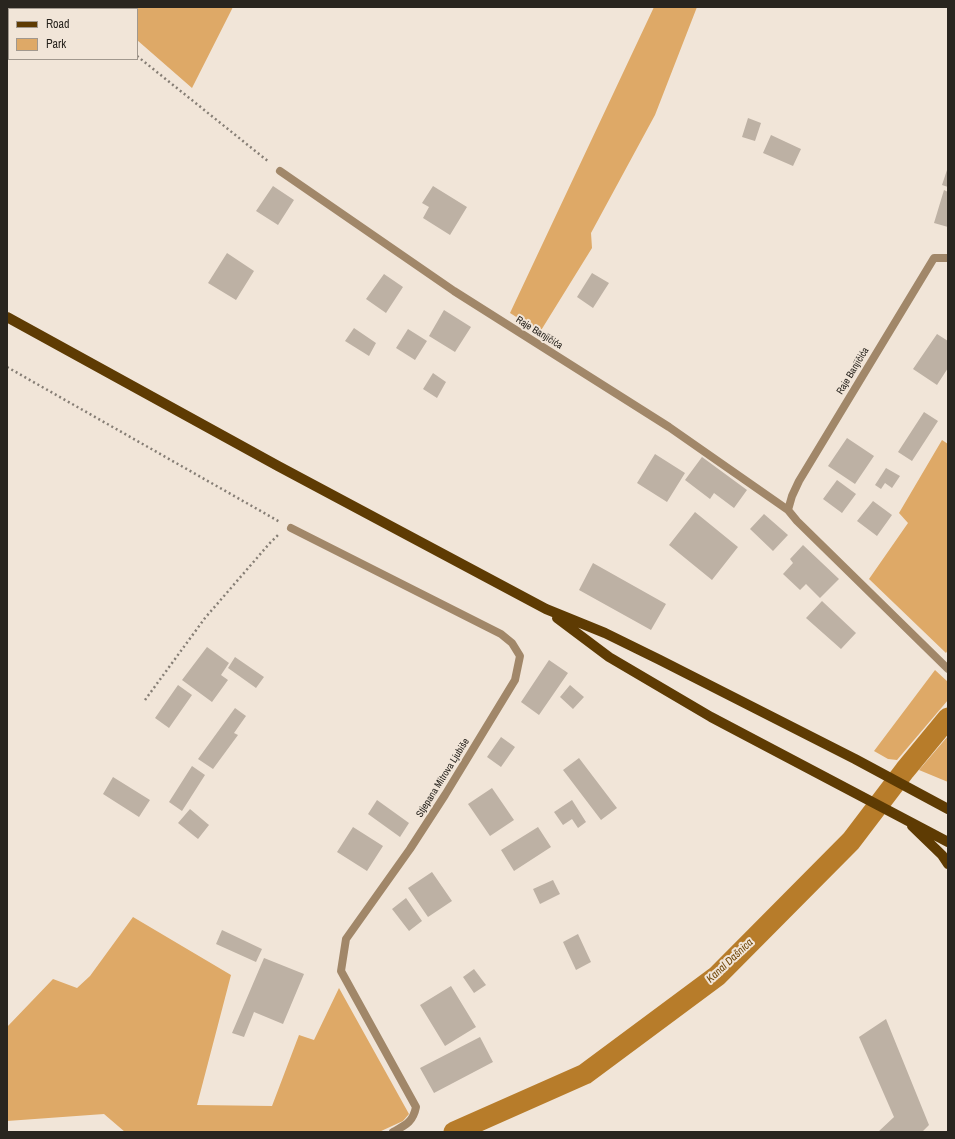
<!DOCTYPE html>
<html>
<head>
<meta charset="utf-8">
<style>
	body { margin:0 }
	#map { position:relative; width:955px; height:1139px; overflow:hidden; background:#f1e5d8; font-family:"Archivo Narrow",sans-serif }
	canvas { display:block }
	.frame { position:absolute; inset:0; border:8px solid #29251f; pointer-events:none }
	.legend { position:absolute; left:8px; top:8px; width:130px; height:52px; box-sizing:border-box; background:#f1e5d8; border:1px solid #a1988e; margin:0; padding:5px 7px; list-style:none; font-size:12px; color:#29251f }
	.legend li { display:flex; align-items:center; gap:8px; height:20px }
	.legend b { width:20px; border:1px solid #a1988e }
</style>
</head>
<body>
<div id="map">
<canvas width="955" height="1139"></canvas>
<div class="frame"></div>
<ul class="legend">
<li><b style="height:5px;background:#5e3b03"></b>Road</li>
<li><b style="height:11px;background:#dea967"></b>Park</li>
</ul>
</div>
<script>
const context = document.querySelector('canvas').getContext('2d');
context.lineJoin = 'round';
function fillPath(path, color) { context.fillStyle = color; context.fill(path, 'evenodd'); }
function stroke(path, color, width, dash) { context.strokeStyle = color; context.lineWidth = width; context.lineCap = dash ? 'butt' : 'round'; context.setLineDash(dash || []); context.stroke(path); }
function drawText(font, color, halo, rows, align = 'center') {
  context.font = font + ' "Archivo Narrow",sans-serif'; context.lineWidth = 4; context.setLineDash([]); context.textBaseline = 'middle'; context.strokeStyle = halo; context.fillStyle = color; for (const [text, x, y, turn = 0] of rows) {
    context.save(); context.translate(x, y); context.rotate((+turn || 0) * Math.PI / 180); context.textAlign = isNaN(turn) ? turn : align; if (halo) context.strokeText(text, 0, 0); context.fillText(text, 0, 0); context.restore();
  }
}
const green = new Path2D(`
	M 99,7 L 233,7 L 192,88 L 137,40 L 137,9 L 102,9 Z
	M 654,7 L 697,7 L 655,115 L 591,233 L 592,248 L 540,332 L 510,313 Z
	M 942,440 L 948,444 L 948,650 L 946,653 L 869,579 L 908,523 L 899,513 Z
	M 935,670 L 948,682 L 948,700 L 897,760 L 888,759 L 874,751 Z
	M 948,736 L 948,782 L 919,770 Z
	M 133,917 L 231,975 L 197,1105 L 272,1106 L 299,1035 L 314,1040 L 339,988 L 409,1114 L 403,1121 L 379,1132 L 125,1132 L 104,1114 L 7,1121 L 7,1027 L 53,979 L 77,988 L 90,976 Z`);
const canal = new Path2D(`
	M 454,1132 L 585,1074 L 717,976 L 851,841 L 905,770 L 948,718`);
const building = new Path2D(`
	M 748,118 L 761,123 L 755,141 L 742,137 Z
	M 771,135 L 801,149 L 793,166 L 763,153 Z
	M 948,167 L 948,187 L 942,185 Z
	M 273,186 L 294,200 L 278,225 L 256,211 Z
	M 433,186 L 467,207 L 450,235 L 423,218 L 429,207 L 422,203 Z
	M 944,190 L 948,192 L 948,227 L 934,223 Z
	M 227,253 L 254,271 L 236,300 L 208,283 Z
	M 592,273 L 609,283 L 593,308 L 577,297 Z
	M 384,274 L 403,287 L 386,313 L 366,299 Z
	M 444,310 L 471,327 L 455,352 L 429,336 Z
	M 354,328 L 376,343 L 369,356 L 345,341 Z
	M 408,329 L 427,341 L 415,360 L 396,348 Z
	M 937,334 L 948,341 L 948,368 L 937,385 L 913,369 Z
	M 433,373 L 446,382 L 437,398 L 423,389 Z
	M 924,412 L 938,421 L 912,461 L 898,452 Z
	M 847,438 L 874,456 L 855,484 L 828,466 Z
	M 655,454 L 685,473 L 667,502 L 637,483 Z
	M 702,457 L 747,490 L 734,508 L 714,493 L 710,499 L 685,480 Z
	M 886,468 L 900,476 L 892,488 L 885,483 L 881,489 L 875,485 Z
	M 837,480 L 856,494 L 842,513 L 823,499 Z
	M 873,501 L 892,515 L 877,536 L 857,521 Z
	M 695,512 L 738,547 L 712,580 L 669,545 Z
	M 764,514 L 788,535 L 773,551 L 750,529 Z
	M 803,545 L 839,579 L 820,598 L 806,584 L 800,590 L 783,574 L 793,563 L 790,559 Z
	M 593,563 L 666,604 L 651,630 L 579,590 Z
	M 822,601 L 856,633 L 841,649 L 806,618 Z
	M 207,647 L 229,663 L 221,675 L 228,680 L 212,702 L 182,680 Z
	M 235,657 L 264,677 L 256,688 L 228,668 Z
	M 549,660 L 568,673 L 539,715 L 521,702 Z
	M 178,685 L 192,695 L 169,728 L 155,718 Z
	M 570,685 L 584,697 L 573,709 L 560,697 Z
	M 235,708 L 246,716 L 234,733 L 238,735 L 213,769 L 198,759 Z
	M 501,737 L 515,747 L 501,767 L 487,757 Z
	M 579,758 L 617,808 L 601,820 L 563,770 Z
	M 192,766 L 205,775 L 182,811 L 169,802 Z
	M 113,777 L 150,800 L 139,817 L 103,794 Z
	M 492,788 L 514,820 L 490,836 L 468,804 Z
	M 377,800 L 409,823 L 400,837 L 368,814 Z
	M 572,800 L 586,822 L 578,828 L 572,819 L 563,825 L 554,812 Z
	M 190,809 L 209,825 L 198,839 L 178,823 Z
	M 353,827 L 383,846 L 367,871 L 337,852 Z
	M 538,827 L 551,847 L 514,871 L 501,850 Z
	M 432,872 L 452,901 L 428,917 L 408,888 Z
	M 553,880 L 560,894 L 540,904 L 533,889 Z
	M 406,898 L 422,921 L 409,931 L 392,909 Z
	M 222,930 L 262,949 L 256,962 L 216,944 Z
	M 578,934 L 591,962 L 576,970 L 563,942 Z
	M 264,958 L 304,974 L 283,1024 L 254,1012 L 244,1037 L 232,1033 Z
	M 474,969 L 486,985 L 474,993 L 463,977 Z
	M 451,986 L 476,1027 L 445,1046 L 420,1005 Z
	M 886,1019 L 929,1125 L 922,1132 L 878,1132 L 894,1117 L 859,1037 Z
	M 480,1037 L 493,1062 L 434,1093 L 420,1068 Z`);
const path = new Path2D(`
	M 84,7 L 86,9
	M 137,56 L 269,162
	M 7,367 L 280,522
	M 145,700 L 205,618 L 269,544 L 279,534`);
const minor = new Path2D(`
	M 280,171 L 454,291 L 669,427 L 788,510
	M 948,258 L 934,258 L 799,481 L 792,496 L 788,510 L 797,521 L 948,669
	M 291,528 L 501,634 L 512,643 L 520,656 L 515,680 L 445,795 L 410,849 L 346,939 L 341,971 L 416,1107 C 413,1122 406,1125 393,1132`);
const primary = new Path2D(`
	M 7,317 L 278,466 L 546,609 L 605,633 L 660,660 L 855,759 L 948,809
	M 557,618 L 609,657 L 711,717 L 948,842
	M 912,826 L 942,855 L 948,864`);
const streetNames = [
	["Raje Banjičića",539,333,32],
	["Raje Banjičića",853,371,-59],
	["Stjepana Mitrova Ljubiše",443,778,-58]
];
const waterNames = [
	["Kanal Dašnica",730,961,-43]
];
fillPath(green, '#dea967');
stroke(canal, '#b77c2a', 21);
fillPath(building, '#bdb1a4');
stroke(path, '#867e75', 2.5, [2, 3]);
stroke(minor, '#a18769', 8);
stroke(primary, '#5e3b03', 10);
drawText('10px', '#29251f', '#f1e5d8', streetNames);
drawText('italic 11px', '#71480a', '#f1e5d8', waterNames);
</script>
</body>
</html>
